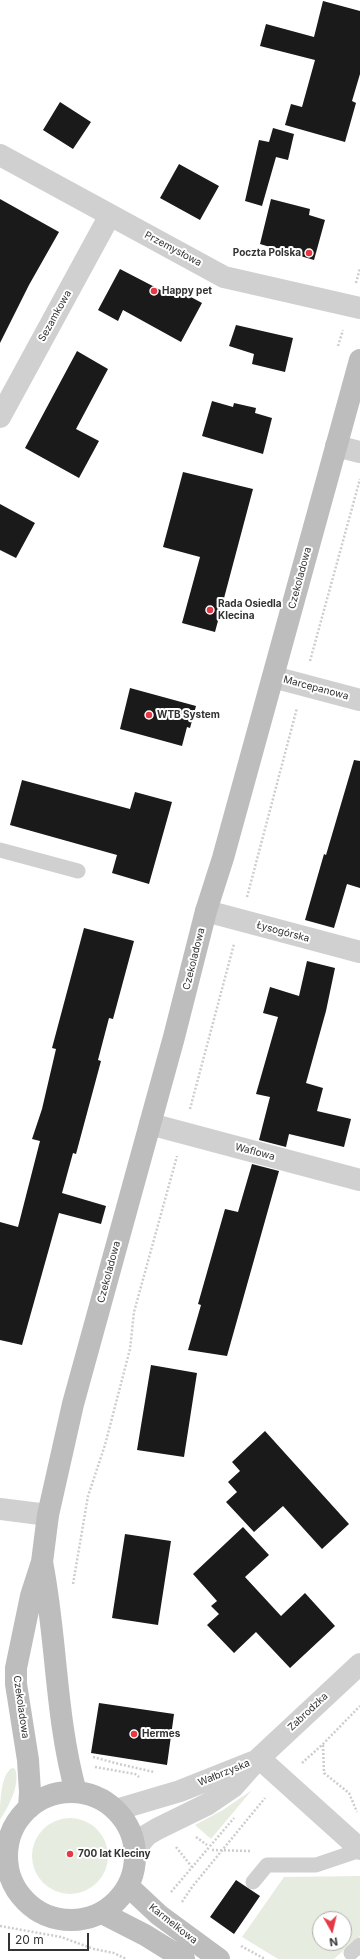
<!DOCTYPE html>
<html>
<head>
<meta charset="utf-8">
<style>
	body { margin:0 }
	#map { position:relative; width:360px; height:1959px; overflow:hidden; background:#fff; font-family:Inter,sans-serif }
	canvas { display:block }
	.north { position:absolute; left:312px; top:1911px; width:40px; height:40px; box-sizing:border-box; background:#fff; border:1px solid #adadad; border-radius:50%; rotate:172deg; font-size:11px; font-weight:700; line-height:16px; text-align:center; color:#333 }
	.north::after { content:''; display:block; margin:auto; width:14px; height:18px; background:#e63946; clip-path:polygon(50% 0,100% 100%,50% 72%,0 100%) }
	.scale { position:absolute; left:8px; top:1933px; width:81px; height:18px; box-sizing:border-box; border:2px solid #333; border-top:0; padding-left:5px; font-size:12px; line-height:14px; white-space:nowrap; color:#333; -webkit-text-stroke:3px #fff; paint-order:stroke }
</style>
</head>
<body>
<div id="map">
<canvas width="360" height="1959"></canvas>
<div class="north">N</div>
<div class="scale">20 m</div>
</div>
<script>
const context = document.querySelector('canvas').getContext('2d');
context.lineJoin = 'round';
function fillPath(path, color) { context.fillStyle = color; context.fill(path, 'evenodd'); }
function stroke(path, color, width, dash) { context.strokeStyle = color; context.lineWidth = width; context.lineCap = dash ? 'butt' : 'round'; context.setLineDash(dash || []); context.stroke(path); }
function drawText(font, color, halo, rows, align = 'center') {
  context.font = font + ' Inter,sans-serif'; context.lineWidth = 4; context.setLineDash([]); context.textBaseline = 'middle'; context.strokeStyle = halo; context.fillStyle = color; for (const [text, x, y, turn = 0] of rows) {
    context.save(); context.translate(x, y); context.rotate((+turn || 0) * Math.PI / 180); context.textAlign = isNaN(turn) ? turn : align; if (halo) context.strokeText(text, 0, 0); context.fillText(text, 0, 0); context.restore();
  }
}
const green = new Path2D(`
	M 12,1768 L 15,1769 C 21,1785 8,1807 0,1820 C 0,1805 0,1775 12,1768 Z
	M 252,1790 L 211,1839 L 195,1825 L 223,1810 Z
	M32 1856a38 38 0 1 1 76 0a38 38 0 1 1-76 0Z
	M 360,1876 L 360,1936 L 334,1959 L 278,1959 L 242,1937 L 284,1877 ZM 320,1919 L 344,1919 L 344,1943 L 320,1943 Z`);
const building = new Path2D(`
	M 323,1 L 360,11 L 360,74 L 352,101 L 356,103 L 345,142 L 285,125 L 291,104 L 302,107 L 315,60 L 260,46 L 266,24 L 314,37 Z
	M 60,102 L 91,122 L 73,149 L 43,130 Z
	M 273,128 L 294,134 L 288,160 L 276,157 L 262,206 L 245,201 L 259,140 L 269,142 Z
	M 179,164 L 219,186 L 200,220 L 160,198 Z
	M 0,199 L 59,232 L 29,285 L 0,343 Z
	M 271,199 L 310,209 L 309,215 L 325,220 L 314,260 L 260,244 Z
	M 120,269 L 172,296 L 176,289 L 202,303 L 181,342 L 123,310 L 118,321 L 98,310 Z
	M 236,325 L 293,338 L 285,372 L 252,364 L 254,354 L 229,346 Z
	M 77,351 L 108,369 L 76,429 L 99,441 L 79,478 L 25,448 Z
	M 212,401 L 233,407 L 234,403 L 256,408 L 255,413 L 272,418 L 263,454 L 202,436 Z
	M 183,472 L 253,489 L 215,632 L 182,623 L 200,557 L 163,547 Z
	M 0,504 L 35,523 L 16,558 L 0,550 Z
	M 130,688 L 196,706 L 190,728 L 187,727 L 182,746 L 120,729 Z
	M 354,760 L 360,761 L 360,888 L 347,884 L 334,928 L 305,920 L 324,854 L 326,855 Z
	M 22,780 L 130,809 L 135,792 L 172,802 L 149,884 L 112,873 L 117,855 L 10,825 Z
	M 84,928 L 134,941 L 113,1019 L 109,1018 L 98,1060 L 101,1061 L 76,1154 L 73,1153 L 62,1193 L 106,1206 L 101,1224 L 59,1213 L 22,1345 L 0,1340 L 0,1222 L 18,1227 L 40,1141 L 32,1139 L 42,1109 L 56,1049 L 52,1048 Z
	M 307,961 L 335,968 L 326,1011 L 306,1083 L 323,1088 L 317,1111 L 351,1119 L 344,1147 L 289,1134 L 286,1147 L 259,1140 L 270,1097 L 256,1094 L 278,1017 L 263,1013 L 270,987 L 299,996 Z
	M 252,1164 L 279,1171 L 227,1356 L 188,1350 L 201,1305 L 198,1304 L 225,1209 L 238,1212 Z
	M 151,1365 L 197,1373 L 184,1457 L 137,1450 Z
	M 265,1431 L 349,1524 L 322,1549 L 283,1506 L 254,1532 L 226,1502 L 237,1492 L 228,1482 L 240,1471 L 232,1462 Z
	M 243,1527 L 269,1555 L 245,1577 L 281,1616 L 305,1593 L 335,1626 L 290,1668 L 256,1632 L 234,1653 L 207,1625 L 219,1614 L 211,1606 L 217,1601 L 193,1574 Z
	M 125,1534 L 171,1541 L 158,1625 L 112,1618 Z
	M 99,1703 L 174,1714 L 167,1765 L 91,1753 Z
	M 236,1880 L 260,1896 L 234,1934 L 210,1917 Z`);
const path = new Path2D(`
	M 356,283 L 360,268
	M 338,346 L 343,330
	M 310,661 L 360,479
	M 247,897 L 297,708
	M 190,1109 L 234,944
	M 73,1584 L 88,1496 L 105,1445 L 130,1349 L 134,1312 L 177,1156
	M 323,1745 L 324,1773 L 349,1793 L 357,1812
	M 93,1757 L 119,1764 L 154,1772
	M 302,1763 L 323,1744 L 360,1706
	M 95,1767 L 135,1774 L 139,1777
	M 196,1837 L 207,1845
	M 176,1847 L 192,1867
	M 212,1850 L 250,1851
	M 171,1892 L 234,1818
	M 182,1902 L 192,1887 L 265,1798
	M 0,1926 L 61,1937 L 94,1949 L 114,1953 L 126,1959
	M 241,1946 L 265,1959`);
const lane = new Path2D(`
	M 0,850 L 78,871
	M 253,1882 L 267,1865 L 316,1865 L 360,1850
	M 351,1953 L 360,1945`);
const street = new Path2D(`
	M 0,155 L 224,277 L 360,308
	M 0,417 L 110,215
	M 336,446 L 360,452
	M 273,677 L 360,700
	M 206,911 L 360,952
	M 150,1124 L 360,1180
	M 0,1509 L 48,1515
	M 259,1758 L 360,1849
	M 116,1810 L 180,1791 L 253,1762
	M 135,1849 L 147,1835 L 157,1829 L 208,1804 L 233,1787 L 256,1761 L 360,1664`);
const secondary = new Path2D(`
	M 42,1562 C 57,1638 55,1717 76,1792
	M7 1856a64 64 0 1 1 128 0a64 64 0 1 1-128 0Z
	M 29,1808 L 30,1792 L 28,1760 L 16,1684 L 16,1668 L 31,1596 L 42,1562 L 48,1515 L 73,1404 L 174,1037 L 206,911 L 223,858 L 360,360
	M 128,1886 L 159,1915 L 219,1959
	M 102,1913 L 145,1935 L 184,1959`);
const markers = [
	[309,253,4,"#e63946"],
	[154,291,4,"#e63946"],
	[210,610,4,"#e63946"],
	[149,715,4,"#e63946"],
	[134,1734,4,"#e63946"],
	[70,1854,4,"#e63946"]
];
const streetNames = [
	["Przemysłowa",173,249,28],
	["Sezamkowa",55,316,-61],
	["Czekoladowa",300,578,-75],
	["Marcepanowa",316,688,15],
	["Łysogórska",283,932,15],
	["Czekoladowa",194,959,-76],
	["Waflowa",255,1152,15],
	["Czekoladowa",109,1272,-75],
	["Czekoladowa",21,1707,82],
	["Zabrodzka",308,1712,-43],
	["Wałbrzyska",224,1773,-22],
	["Karmelkowa",173,1924,38]
];
const poiNames = [
	["Poczta Polska",301,253,"right"],
	["Happy pet",162,291],
	["Rada Osiedla",218,604],
	["Klecina",218,616],
	["WTB System",157,715],
	["Hermes",142,1734],
	["700 lat Kleciny",78,1854]
];
fillPath(green, '#e6ecdf');
fillPath(building, '#1a1a1a');
stroke(path, '#cdcdcd', 2.5, [2, 2]);
stroke(lane, '#d0d0d0', 15);
stroke(street, '#d0d0d0', 22);
stroke(secondary, '#bdbdbd', 22);
for (const [x, y, r, color] of markers) { const dot = new Path2D(); dot.arc(x, y, r, 0, 2 * Math.PI); context.fillStyle = color; context.fill(dot); stroke(dot, '#fff', 1.5); }
drawText('10px', '#333', '#fff', streetNames);
drawText('bold 10px', '#333', '#fff', poiNames, 'left');
</script>
</body>
</html>
